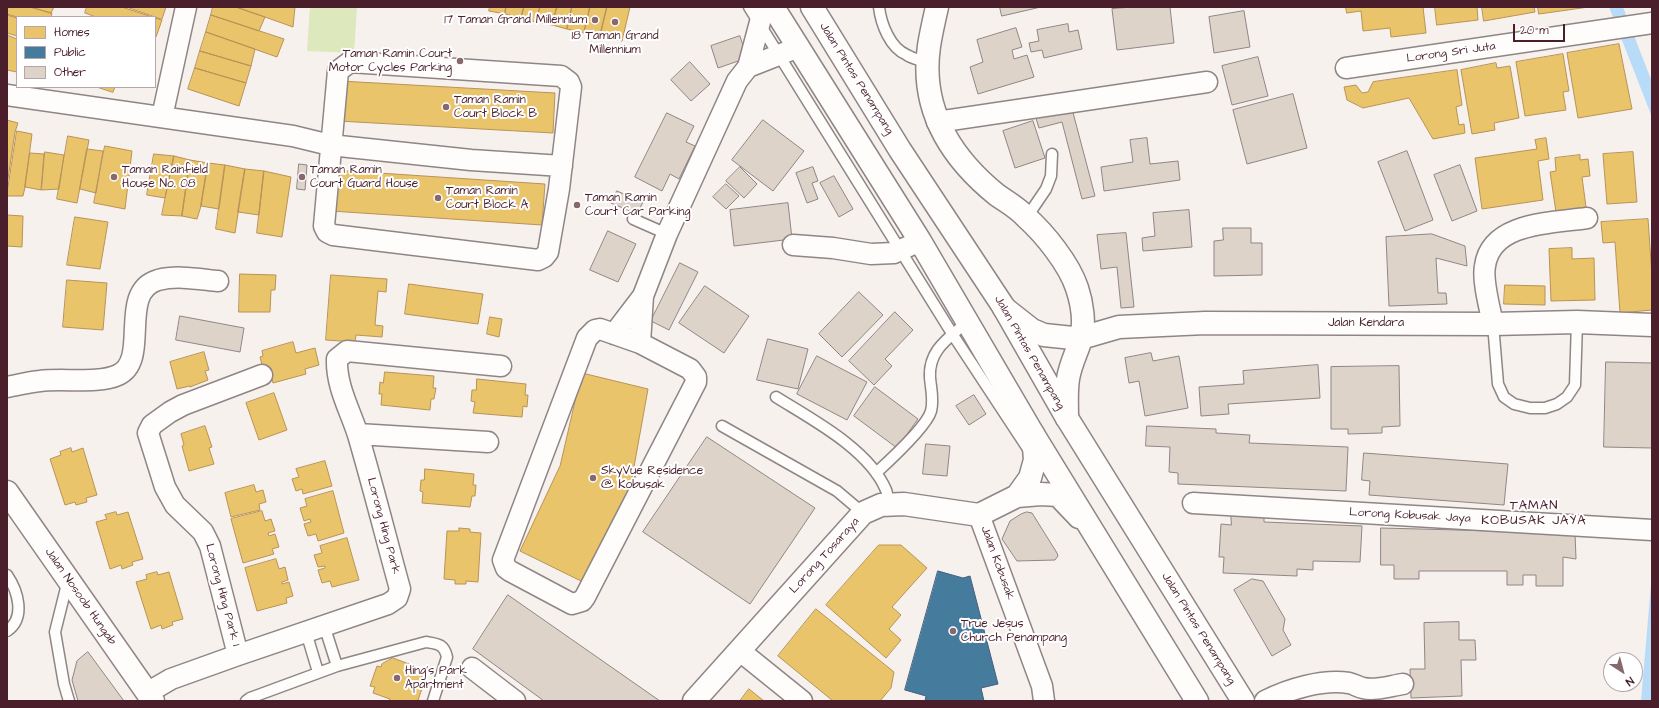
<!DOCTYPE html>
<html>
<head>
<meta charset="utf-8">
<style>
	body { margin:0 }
	#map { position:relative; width:1659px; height:708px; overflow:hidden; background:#f6f1ec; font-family:"Architects Daughter",sans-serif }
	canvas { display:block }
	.frame { position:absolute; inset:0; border:8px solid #4a1f2b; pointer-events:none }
	.legend { position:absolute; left:16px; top:16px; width:140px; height:72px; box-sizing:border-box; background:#fff; border:1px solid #b7a5aa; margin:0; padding:5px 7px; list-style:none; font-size:12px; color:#4a1f2b }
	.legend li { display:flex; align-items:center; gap:8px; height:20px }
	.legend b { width:20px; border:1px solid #b7a5aa }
	.north { position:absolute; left:1603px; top:652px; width:40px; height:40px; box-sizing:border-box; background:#fff; border:1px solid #b7a5aa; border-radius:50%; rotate:144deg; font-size:11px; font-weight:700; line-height:16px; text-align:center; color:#4a1f2b }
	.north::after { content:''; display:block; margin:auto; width:14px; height:18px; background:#86686f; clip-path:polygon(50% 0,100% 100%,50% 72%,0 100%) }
	.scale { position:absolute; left:1513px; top:24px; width:52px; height:18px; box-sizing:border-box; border:2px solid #4a1f2b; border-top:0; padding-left:5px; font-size:12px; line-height:14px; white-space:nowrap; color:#4a1f2b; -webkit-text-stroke:3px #fff; paint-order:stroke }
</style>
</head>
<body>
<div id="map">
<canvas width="1659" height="708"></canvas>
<div class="frame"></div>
<ul class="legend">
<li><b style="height:11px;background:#e9c46a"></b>Homes</li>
<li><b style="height:11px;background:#457b9d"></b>Public</li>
<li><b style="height:11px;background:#ddd3c9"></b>Other</li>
</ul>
<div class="north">N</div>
<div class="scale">20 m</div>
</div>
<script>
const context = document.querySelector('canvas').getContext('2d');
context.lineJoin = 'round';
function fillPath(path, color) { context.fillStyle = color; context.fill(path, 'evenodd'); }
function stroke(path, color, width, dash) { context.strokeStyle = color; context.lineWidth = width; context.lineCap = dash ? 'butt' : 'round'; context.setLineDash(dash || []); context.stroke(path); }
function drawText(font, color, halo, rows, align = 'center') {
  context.font = font + ' "Architects Daughter",sans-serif'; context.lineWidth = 4; context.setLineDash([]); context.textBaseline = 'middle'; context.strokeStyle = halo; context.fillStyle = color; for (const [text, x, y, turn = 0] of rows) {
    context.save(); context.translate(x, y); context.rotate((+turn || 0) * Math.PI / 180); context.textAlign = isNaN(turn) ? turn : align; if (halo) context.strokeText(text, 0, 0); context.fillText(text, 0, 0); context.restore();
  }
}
const green = new Path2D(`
	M 310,7 L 357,8 L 354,53 L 307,51 Z`);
const water = new Path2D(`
	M 1609,7 L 1623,7 L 1652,82 L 1652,126 L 1652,117 Z
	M 1652,573 L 1652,701 L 1641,701 Z`);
const homes = new Path2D(`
	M 7,7 L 29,7 L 52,13 L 51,17 L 17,17 L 7,14 Z
	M 32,7 L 54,7 L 51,13 Z
	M 87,7 L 122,7 L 152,17 L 96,17 L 85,13 Z
	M 127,7 L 166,7 L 162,19 Z
	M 213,7 L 236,7 L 265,17 L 259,31 L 211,15 Z
	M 236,7 L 295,7 L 293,27 L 265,17 Z
	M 490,7 L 506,7 L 505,14 L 489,11 Z
	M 506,7 L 524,7 L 521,18 L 505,14 Z
	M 524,7 L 540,7 L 536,22 L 521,18 Z
	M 540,7 L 557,7 L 552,25 L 536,22 Z
	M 557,7 L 572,7 L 567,29 L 552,25 Z
	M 572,7 L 590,7 L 584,33 L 567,29 Z
	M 590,7 L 607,7 L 600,36 L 584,33 Z
	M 607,7 L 630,7 L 622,41 L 600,36 Z
	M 1346,7 L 1423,7 L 1426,33 L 1391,37 L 1390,28 L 1363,31 L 1361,11 L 1347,13 Z
	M 1435,7 L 1477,7 L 1478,20 L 1437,25 Z
	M 1482,7 L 1534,7 L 1535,12 L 1484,21 Z
	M 1538,7 L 1589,7 L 1539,14 Z
	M 7,15 L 17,18 L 17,36 L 7,33 Z
	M 211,15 L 284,39 L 277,57 L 206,32 Z
	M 155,18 L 162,20 L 156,37 L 155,36 Z
	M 206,32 L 255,49 L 251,66 L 200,51 Z
	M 7,35 L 17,39 L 17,72 L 7,70 Z
	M 1619,44 L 1632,109 L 1578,118 L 1567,53 Z
	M 200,51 L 251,66 L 246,83 L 195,68 Z
	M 1563,54 L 1569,91 L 1563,92 L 1566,110 L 1525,116 L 1516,62 Z
	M 1496,63 L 1497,68 L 1510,66 L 1519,118 L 1494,123 L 1495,130 L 1472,134 L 1461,70 Z
	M 195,68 L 246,83 L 239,106 L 188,89 Z
	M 1457,70 L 1462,105 L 1456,107 L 1459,125 L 1464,124 L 1465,133 L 1433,139 L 1409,98 L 1363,108 L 1347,100 L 1344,87 L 1356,85 L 1362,93 L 1368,92 L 1373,82 Z
	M 340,81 L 555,93 L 553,133 L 338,121 Z
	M 97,87 L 115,87 L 113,92 Z
	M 7,120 L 18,123 L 15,132 L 7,185 Z
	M 17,131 L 32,134 L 25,187 L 23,196 L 7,196 Z
	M 68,136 L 89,140 L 77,203 L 57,199 Z
	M 1546,138 L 1549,159 L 1538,161 L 1543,200 L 1482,209 L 1475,158 L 1537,149 L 1535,140 Z
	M 105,146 L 132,151 L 125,209 L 94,203 Z
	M 87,149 L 103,151 L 96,193 L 80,189 Z
	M 45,152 L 64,155 L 59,189 L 42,190 Z
	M 1633,152 L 1637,202 L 1607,204 L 1603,154 Z
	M 30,153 L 44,154 L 41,190 L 25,187 Z
	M 154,154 L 174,156 L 165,198 L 147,195 Z
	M 1580,155 L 1580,160 L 1588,159 L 1590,176 L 1582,177 L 1586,207 L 1556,212 L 1550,172 L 1556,171 L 1555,158 Z
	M 174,156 L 190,160 L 182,216 L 162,215 Z
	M 190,160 L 208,163 L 201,206 L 197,219 L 182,216 Z
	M 208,163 L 225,165 L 219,209 L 201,206 Z
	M 225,165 L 245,169 L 235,233 L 216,229 Z
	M 245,169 L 264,171 L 259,215 L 238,212 Z
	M 333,170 L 545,184 L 542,225 L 331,211 Z
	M 264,171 L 291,177 L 282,237 L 257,233 Z
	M 7,215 L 23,216 L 22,247 L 7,246 Z
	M 75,217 L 108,222 L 100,269 L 67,265 Z
	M 1648,219 L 1652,276 L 1652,310 L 1620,313 L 1615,242 L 1603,243 L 1601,222 Z
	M 1572,248 L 1572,259 L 1594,258 L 1595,300 L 1551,301 L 1549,249 Z
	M 240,274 L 276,275 L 275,290 L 271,290 L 270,312 L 239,312 Z
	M 331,275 L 387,279 L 386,292 L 378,291 L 375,325 L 383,326 L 382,337 L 356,335 L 355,342 L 326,340 Z
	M 67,280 L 107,283 L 103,330 L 63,327 Z
	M 409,284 L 483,294 L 478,324 L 405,314 Z
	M 1505,285 L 1545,286 L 1545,305 L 1504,304 Z
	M 490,317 L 502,319 L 499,337 L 487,334 Z
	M 293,342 L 296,353 L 315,348 L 319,365 L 305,369 L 306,374 L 273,383 L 270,371 L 264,372 L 260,357 L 263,356 L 262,351 Z
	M 204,352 L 209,370 L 205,371 L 208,380 L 190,387 L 190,386 L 177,389 L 170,362 Z
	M 385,372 L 434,376 L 433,388 L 436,388 L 434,399 L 431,399 L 430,410 L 381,405 L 382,394 L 379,394 L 380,382 L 383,383 Z
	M 582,373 L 648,389 L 630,489 L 585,583 L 520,551 L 560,466 Z
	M 477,379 L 526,384 L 525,395 L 528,395 L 527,407 L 523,406 L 522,417 L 473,413 L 475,402 L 471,401 L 472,390 L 476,390 Z
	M 274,393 L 287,430 L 259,440 L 246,403 Z
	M 205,426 L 212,447 L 209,448 L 214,464 L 189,471 L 182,446 L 184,445 L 181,434 Z
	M 71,448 L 72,452 L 83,448 L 97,495 L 86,498 L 87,502 L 76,505 L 75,502 L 65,505 L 50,459 L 61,455 L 60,452 Z
	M 325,461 L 332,486 L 303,494 L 302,489 L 296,491 L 292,479 L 299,477 L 296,469 Z
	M 425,469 L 474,474 L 473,485 L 476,485 L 475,496 L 472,496 L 470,507 L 422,503 L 423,492 L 420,491 L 421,480 L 424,480 Z
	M 254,485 L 256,492 L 263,490 L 266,502 L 259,504 L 260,510 L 231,517 L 225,493 Z
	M 333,491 L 344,533 L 318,541 L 316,534 L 308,536 L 304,524 L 311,522 L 310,519 L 304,521 L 300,508 L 307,506 L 305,499 Z
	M 262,511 L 265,521 L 271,519 L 275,531 L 268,533 L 269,536 L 275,534 L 279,547 L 272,549 L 274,554 L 243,563 L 231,519 Z
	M 116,512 L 117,515 L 128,512 L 143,559 L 132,562 L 133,565 L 122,569 L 121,565 L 110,569 L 96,522 L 107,519 L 105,515 Z
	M 459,528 L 470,529 L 470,532 L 481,533 L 478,582 L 466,581 L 466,584 L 455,584 L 455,580 L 444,579 L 447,531 L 459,531 Z
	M 347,538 L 359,580 L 332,587 L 330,581 L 322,583 L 318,570 L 325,568 L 325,566 L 318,567 L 314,555 L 322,553 L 320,546 Z
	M 879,545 L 901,545 L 927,568 L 892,607 L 901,615 L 889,629 L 901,640 L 886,658 L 826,605 Z
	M 276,559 L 279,569 L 285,567 L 288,580 L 282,582 L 282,584 L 289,582 L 293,596 L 286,598 L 287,603 L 257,611 L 245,568 Z
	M 157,572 L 158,575 L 169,572 L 183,619 L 172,622 L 173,625 L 162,629 L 161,625 L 151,629 L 136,582 L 147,579 L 146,575 Z
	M 816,609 L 894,672 L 891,688 L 880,701 L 833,701 L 778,656 Z
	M 393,658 L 417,667 L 422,676 L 420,681 L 424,683 L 418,700 L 423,701 L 389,701 L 390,699 L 373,693 L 375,687 L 370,686 L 377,666 L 381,667 L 382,664 Z
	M 749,689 L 764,701 L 740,701 Z`);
const public = new Path2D(`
	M 938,571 L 963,578 L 970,576 L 998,684 L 981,688 L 984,701 L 925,701 L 926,696 L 905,690 Z`);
const building = new Path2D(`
	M 1000,7 L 1041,7 L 1002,16 Z
	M 1132,7 L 1170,7 L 1174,43 L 1117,50 L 1112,9 Z
	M 1244,11 L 1250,47 L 1214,53 L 1209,17 Z
	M 1068,24 L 1069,32 L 1078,30 L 1082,49 L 1044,58 L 1042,50 L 1031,52 L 1029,43 L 1039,41 L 1037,30 Z
	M 1016,28 L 1022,47 L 1012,50 L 1014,59 L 1027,55 L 1034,77 L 978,94 L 970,67 L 983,62 L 977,40 Z
	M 740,36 L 747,58 L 718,68 L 711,46 Z
	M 1258,57 L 1268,96 L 1232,105 L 1222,66 Z
	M 690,62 L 710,84 L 691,101 L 671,80 Z
	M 1293,94 L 1307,148 L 1247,164 L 1233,110 Z
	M 1071,105 L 1095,196 L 1082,199 L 1062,122 L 1039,128 L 1035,115 Z
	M 667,113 L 694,126 L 686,142 L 695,146 L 679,179 L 670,174 L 662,191 L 635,177 Z
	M 763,120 L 804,151 L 773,191 L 732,160 Z
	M 1033,121 L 1045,158 L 1015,168 L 1003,131 Z
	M 1147,138 L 1150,164 L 1178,161 L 1180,180 L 1104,191 L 1101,167 L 1133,162 L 1130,140 Z
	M 1407,151 L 1433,220 L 1405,231 L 1378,162 Z
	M 299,164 L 307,165 L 305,190 L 297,189 Z
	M 1460,165 L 1477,211 L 1452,221 L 1434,175 Z
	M 740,167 L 757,184 L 744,198 L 726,181 Z
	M 813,167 L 818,181 L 812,183 L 818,199 L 807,203 L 796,173 Z
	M 834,176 L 853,209 L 839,217 L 820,183 Z
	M 726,184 L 739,196 L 726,209 L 713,197 Z
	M 617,191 L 643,202 L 637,214 L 611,203 Z
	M 788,203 L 792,239 L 734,246 L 730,210 Z
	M 1189,210 L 1192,247 L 1143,251 L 1142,238 L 1155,236 L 1153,213 Z
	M 1223,228 L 1251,228 L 1251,243 L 1262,243 L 1262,275 L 1214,276 L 1214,241 L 1223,240 Z
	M 608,231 L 636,244 L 618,282 L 590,270 Z
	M 1126,233 L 1134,307 L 1121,308 L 1117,267 L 1101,269 L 1097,235 Z
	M 1432,234 L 1465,246 L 1467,266 L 1436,258 L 1438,293 L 1446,293 L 1447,304 L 1389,306 L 1386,237 Z
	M 680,263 L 698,272 L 669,330 L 651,321 Z
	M 705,286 L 749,316 L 724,353 L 679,323 Z
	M 859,292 L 883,315 L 842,357 L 819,334 Z
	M 895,312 L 913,330 L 885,359 L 892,366 L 874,385 L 849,361 Z
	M 180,316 L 244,328 L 240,352 L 176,340 Z
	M 768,339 L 808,349 L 798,389 L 757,380 Z
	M 1151,353 L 1153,361 L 1179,356 L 1188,408 L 1145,416 L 1139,381 L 1129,383 L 1125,358 Z
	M 817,356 L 867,382 L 847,420 L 797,394 Z
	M 1606,362 L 1652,363 L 1652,448 L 1604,447 Z
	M 1318,365 L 1320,398 L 1228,404 L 1229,414 L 1201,416 L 1199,387 L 1244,384 L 1243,371 Z
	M 1399,366 L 1400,426 L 1382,427 L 1382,433 L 1348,434 L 1348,429 L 1331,429 L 1331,367 Z
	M 875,387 L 918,419 L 897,448 L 854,416 Z
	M 974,395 L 986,414 L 969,425 L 956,406 Z
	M 1147,426 L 1216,429 L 1216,433 L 1250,435 L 1249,443 L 1348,447 L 1346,491 L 1178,484 L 1178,473 L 1169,472 L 1170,447 L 1146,446 Z
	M 707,437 L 815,508 L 750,604 L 643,532 Z
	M 926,444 L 950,446 L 947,476 L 923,474 Z
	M 1364,453 L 1508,464 L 1504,505 L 1369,495 L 1370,481 L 1362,480 Z
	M 1027,512 L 1032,513 L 1057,553 L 1058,556 L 1055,560 L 1017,561 L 1002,539 L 1010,521 L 1021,514 Z
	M 1231,512 L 1264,513 L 1264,522 L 1362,526 L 1360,562 L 1313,561 L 1313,570 L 1297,569 L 1297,576 L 1223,573 L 1224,557 L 1219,557 L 1221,524 L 1231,525 Z
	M 1381,528 L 1575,533 L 1576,559 L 1563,557 L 1563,586 L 1536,586 L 1536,575 L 1523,575 L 1523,585 L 1507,585 L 1507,571 L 1419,571 L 1419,579 L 1394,579 L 1394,565 L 1381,565 Z
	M 1252,579 L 1263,581 L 1285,619 L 1283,630 L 1291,645 L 1272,656 L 1234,590 Z
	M 508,595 L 660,701 L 544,701 L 473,649 Z
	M 1459,622 L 1459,640 L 1475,640 L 1476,660 L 1461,660 L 1462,696 L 1411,698 L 1410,669 L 1425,669 L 1424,623 Z
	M 88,652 L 124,701 L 78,701 L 72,680 L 77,661 Z`);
const lane = new Path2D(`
	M 749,7 L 953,335 L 1030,452
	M 879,7 C 881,24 890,48 907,55 C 913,59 921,60 928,63
	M 1027,217 L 1046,189 L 1051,176 L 1052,154
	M 633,219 L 667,234
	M 1493,324 L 1498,384 L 1504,397 L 1514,404 L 1530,408 L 1545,408 L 1557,404 L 1567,397 L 1575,385 L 1577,322
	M 776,397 C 811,419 869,449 886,490 C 888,494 887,500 888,505
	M 722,426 L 837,491 L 863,513
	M 876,473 C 888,462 927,426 931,411 C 934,400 931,389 930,378 C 928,350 949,338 967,322
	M 7,575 C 18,591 26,618 7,631
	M 68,580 L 55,632 L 64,684 L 69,701
	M 324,625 L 337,666
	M 306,632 L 318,672
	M 246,701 L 250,698 L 337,666 L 426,642 C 438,644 444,644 447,657 L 433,701`);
const street = new Path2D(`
	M 350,62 L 561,76 L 569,82 L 571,87 L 559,189 L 548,252 L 544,257 L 538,260 L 333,235 L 327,232 L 324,226 L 338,71 Z
	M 748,67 L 799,47
	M 1346,68 L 1652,23
	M 7,95 L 293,136 L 330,145 L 471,160 L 562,166
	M 162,117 L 186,7
	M 937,122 L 1207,82
	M 793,245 L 833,248 L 871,254 L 894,253 L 920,241
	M 1493,324 C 1490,309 1482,280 1485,266 C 1491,222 1552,223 1587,218
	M 600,329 L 640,343 L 690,369 L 696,377 L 696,382 L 585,597 L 582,601 L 572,604 L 510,571 L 506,568 L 503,560 L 587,338 L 595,330 Z
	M 614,334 L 643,296 L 667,234 L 737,81 L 748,67 L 764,7
	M 640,343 L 643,296
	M 7,387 C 18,385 29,382 40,381 C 62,378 99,384 118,375 C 151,360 117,292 158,280 C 177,275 198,279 218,281
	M 358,434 L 488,442
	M 1193,503 L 1652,530
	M 979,515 L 1042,686 L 1044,701
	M 740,651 L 802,701
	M 238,655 L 210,546 L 203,532 L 175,505 L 165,487 L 148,433 L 152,425 L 170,412 L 183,405 L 262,375
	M 472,668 L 515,701
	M 147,693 L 171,679 L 238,655 L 388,604 L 397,598 L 400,589 C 386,538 373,486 358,435 C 350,410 336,386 337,359 L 347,351 L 501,366
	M 1265,701 C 1289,689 1322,679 1349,683 C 1354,684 1358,687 1363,688 C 1375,691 1390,686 1403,684`);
const secondary = new Path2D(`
	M 937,7 C 934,20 931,33 929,46 C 920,108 950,157 997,195 C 1007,202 1018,208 1026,217 C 1045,234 1069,264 1077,288 C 1082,303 1085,323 1081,339 C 1077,352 1070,365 1068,379 C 1066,392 1067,405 1067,418
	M 1004,308 L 1032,330 L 1044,335 L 1073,338 L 1081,338 L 1119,327 L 1205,323 L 1493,324 L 1577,322 L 1652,325
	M 7,492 L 153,701
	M 1017,496 L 1030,478 L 1035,460 L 1033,434
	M 694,701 L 863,513 L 881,505 L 904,504 L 979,515 L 1017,496 L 1041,494 L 1058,495 L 1079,517`);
const primary = new Path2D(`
	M 773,7 L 920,241 L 1033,434 L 1197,701
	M 812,7 L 900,150 L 1003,306 L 1067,418 L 1243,701`);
const markers = [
	[595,20,4,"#86686f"],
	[615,22,4,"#86686f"],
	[460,61,4,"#86686f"],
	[446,107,4,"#86686f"],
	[114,177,4,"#86686f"],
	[302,177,4,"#86686f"],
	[438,198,4,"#86686f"],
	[577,205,4,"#86686f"],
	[593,478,4,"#86686f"],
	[953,631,4,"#86686f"],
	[397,678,4,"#86686f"]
];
const poiNames = [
	["17 Taman Grand Millennium",587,20,"right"],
	["18 Taman Grand",615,36,"center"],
	["Millennium",615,50,"center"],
	["Taman Ramin Court",452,54,"right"],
	["Motor Cycles Parking",452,68,"right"],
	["Taman Ramin",454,100],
	["Court Block B",454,114],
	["Taman Rainfield",122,170],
	["House No. 08",122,184],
	["Taman Ramin",310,170],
	["Court Guard House",310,184],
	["Taman Ramin",446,191],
	["Court Block A",446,205],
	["Taman Ramin",585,198],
	["Court Car Parking",585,212],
	["SkyVue Residence",601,471],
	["@ Kobusak",601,485],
	["True Jesus",961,624],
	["Church Penampang",961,638],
	["Hing's Park",405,671],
	["Apartment",405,685]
];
const streetNames = [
	["Lorong Sri Juta",1451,53,-8],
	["Jalan Pintas Penampang",856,79,58],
	["Jalan Kendara",1366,323],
	["Jalan Pintas Penampang",1029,353,60],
	["Lorong Kobusak Jaya",1410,516,3],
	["Lorong Hing Park",383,526,75],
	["Lorong Tosaraya",825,556,-48],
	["Jalan Kobusak",997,563,70],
	["Lorong Hing Park 1",222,595,75],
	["Jalan Nosoob Hungab",80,597,55],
	["Jalan Pintas Penampang",1198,629,58]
];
const neighbourhoodNames = [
	["TAMAN",1534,506],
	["KOBUSAK JAYA",1534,521]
];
fillPath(green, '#dde8bd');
fillPath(water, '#b8dbf7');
fillPath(homes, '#e9c46a');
stroke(homes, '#b99257', 1);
fillPath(public, '#457b9d');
stroke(public, '#465f7b', 1);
fillPath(building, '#ddd3c9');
stroke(building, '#908585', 1);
stroke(lane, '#908585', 13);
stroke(street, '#908585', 23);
stroke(secondary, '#908585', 25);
stroke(primary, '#908585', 25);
stroke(lane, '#fefdfc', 10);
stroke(street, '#fefdfc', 20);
stroke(secondary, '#fefdfc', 22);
stroke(primary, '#fefdfc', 22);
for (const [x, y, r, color] of markers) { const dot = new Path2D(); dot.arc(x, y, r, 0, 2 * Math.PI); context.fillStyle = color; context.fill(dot); stroke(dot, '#fff', 1.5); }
drawText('12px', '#4a1f2b', '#fff', poiNames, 'left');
drawText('12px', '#4a1f2b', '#fff', streetNames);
context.letterSpacing = '1px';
drawText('13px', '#4a1f2b', '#fff', neighbourhoodNames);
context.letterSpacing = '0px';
</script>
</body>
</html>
